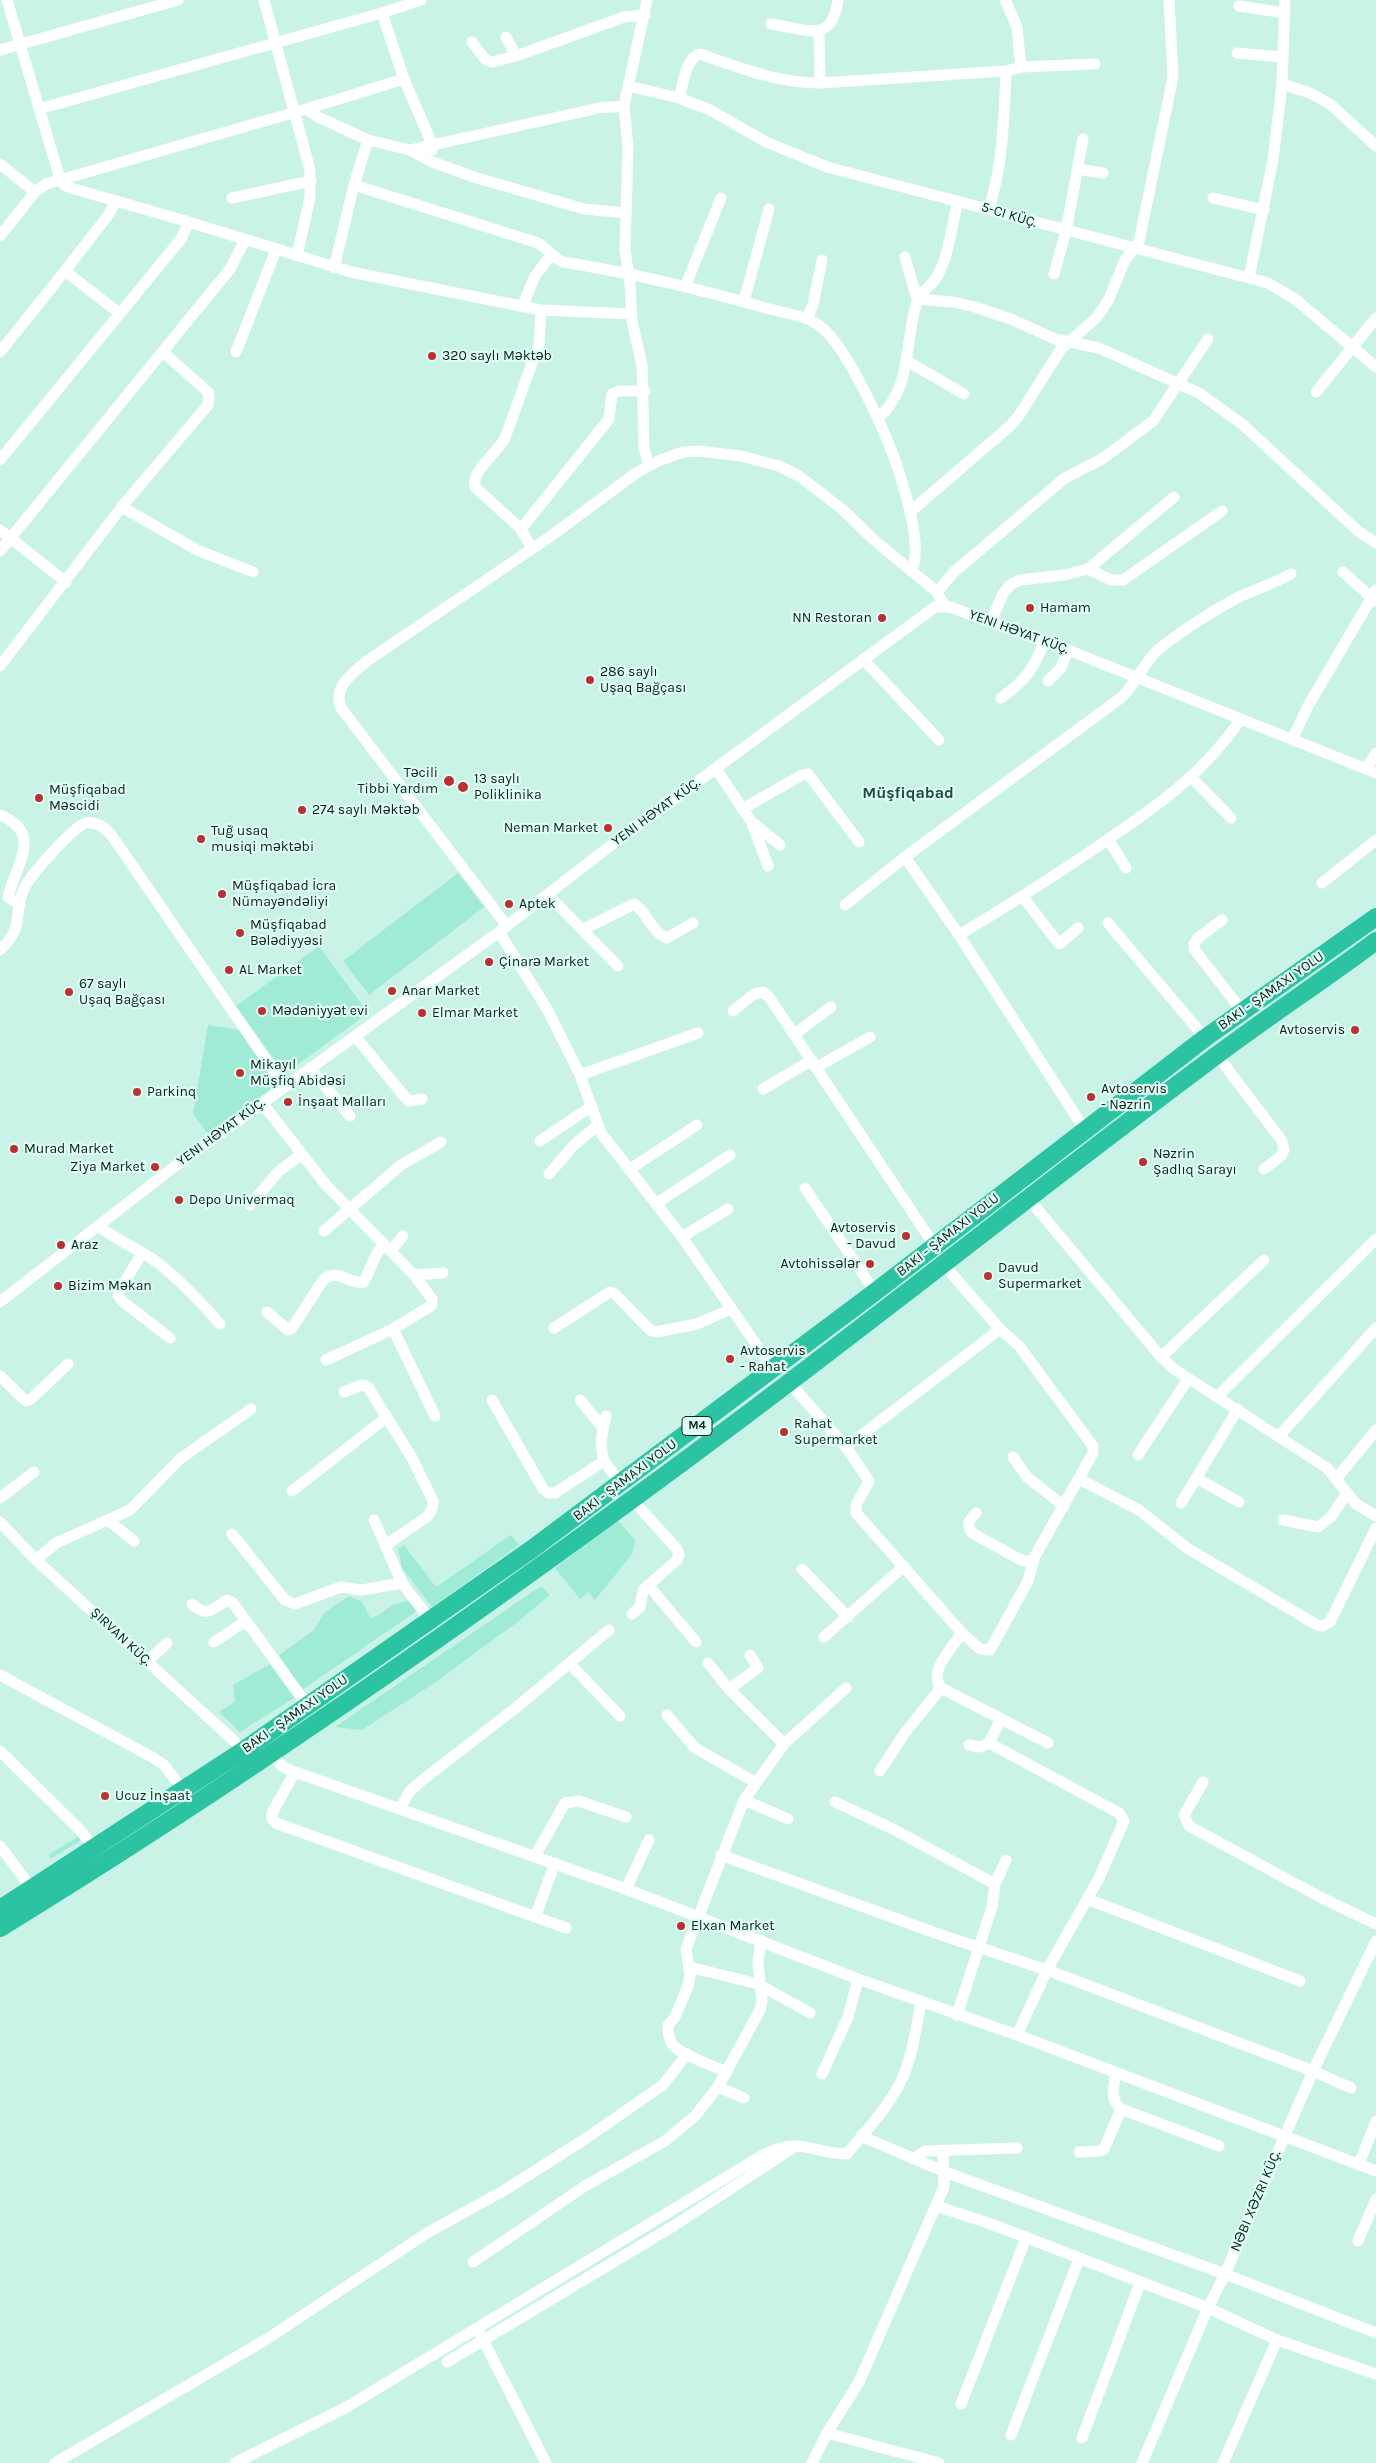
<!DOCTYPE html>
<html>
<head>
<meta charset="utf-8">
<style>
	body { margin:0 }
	canvas { display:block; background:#c9f3e6 }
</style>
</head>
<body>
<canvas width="1376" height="2463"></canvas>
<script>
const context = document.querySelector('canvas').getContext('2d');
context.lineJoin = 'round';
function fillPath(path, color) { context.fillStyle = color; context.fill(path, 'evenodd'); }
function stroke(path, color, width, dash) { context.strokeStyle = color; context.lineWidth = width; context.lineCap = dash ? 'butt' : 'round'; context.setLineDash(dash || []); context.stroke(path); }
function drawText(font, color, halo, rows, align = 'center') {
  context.font = font + ' Karla,sans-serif'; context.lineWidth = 4.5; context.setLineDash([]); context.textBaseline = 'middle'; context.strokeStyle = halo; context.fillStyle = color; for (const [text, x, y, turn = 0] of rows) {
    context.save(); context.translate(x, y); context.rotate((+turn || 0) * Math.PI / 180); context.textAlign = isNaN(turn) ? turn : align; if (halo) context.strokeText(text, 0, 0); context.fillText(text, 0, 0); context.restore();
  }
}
const green = new Path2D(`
	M 458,873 L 484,907 L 369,995 L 343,961 Z
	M 319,946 L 368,1013 L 285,1074 L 236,1006 Z
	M 208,1025 L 240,1030 L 279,1083 L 209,1135 L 193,1114 Z
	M 618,1520 L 635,1540 L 632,1554 L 595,1600 L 588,1592 L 580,1599 L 555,1568 Z
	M 511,1535 L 519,1545 L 432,1607 L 402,1568 L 398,1548 L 404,1545 L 436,1587 Z
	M 541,1586 L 550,1595 L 520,1620 L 433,1684 L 362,1730 L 335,1727 Z
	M 349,1596 L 362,1602 L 371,1619 C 388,1611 388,1603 409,1601 L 417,1611 L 302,1690 L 279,1655 L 314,1630 L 325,1612 Z
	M 270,1664 L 294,1698 L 240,1732 L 219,1712 L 235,1702 L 233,1685 Z
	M 79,1836 L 81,1840 L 51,1859 L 48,1855 Z`);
const minor = new Path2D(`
	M 7,0 L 60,179 L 64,185 L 71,188 L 189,222 L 351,272 L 541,310 L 631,314
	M 264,0 L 310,170 L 310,197 L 297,256
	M 647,0 L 624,106 L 628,148 L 625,250 L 630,284 L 632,321 L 642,365 L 644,448 L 649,466
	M 1005,0 L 1017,27 L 1021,67
	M 1239,6 L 1285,13
	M 382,13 L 404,79 L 432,144 L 432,150
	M 771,24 C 806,29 832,45 838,0
	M 819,31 L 820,83
	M 506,37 L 516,56
	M 472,42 L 485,59 L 492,62 L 516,56 L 624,17 L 645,15
	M 0,50 L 178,0
	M 1237,53 L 1283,57
	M 1282,84 L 1310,93 L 1330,104 L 1376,146
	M 628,86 L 679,98 L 710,110 L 766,142 L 827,167 L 1268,283 L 1295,299 L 1376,367
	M 679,98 C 683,85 686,57 700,54 C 740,68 777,83 820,83 L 1006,71 L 1021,67 L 1095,64
	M 39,109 L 382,13 L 421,0
	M 306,109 L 318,117 L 368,140 L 410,150 L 432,162 L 477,178 L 584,209 L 626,213
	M 410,150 L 599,108 L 624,106
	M 0,164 L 35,192
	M 1078,169 L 1103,173
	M 354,185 L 538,243 C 548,249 553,258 563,262 C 632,273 699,289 766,308 C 784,313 805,315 820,326 C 849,348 889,440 900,475 C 907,498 923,550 911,571
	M 232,198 L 311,181
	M 1213,198 L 1264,210
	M 989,209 C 1003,164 1004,117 1006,71
	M 0,236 L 35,192 L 46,184 L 306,109 L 404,79
	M 905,257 L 917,299 L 953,302 L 975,307 L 1011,319 L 1055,339 L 1099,348 L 1199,393 L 1242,424 L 1358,531 L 1376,543
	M 334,268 L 354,185 L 368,140
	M 65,271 L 119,313
	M 1054,274 L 1066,231 L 1083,139
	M 1249,278 L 1273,160 L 1282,84 L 1285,0
	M 685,287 L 721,198
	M 744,301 L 769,209
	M 522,307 L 535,276 L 551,255
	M 807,319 L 813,305 L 822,260
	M 0,352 L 65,271 L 109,214 L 116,201
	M 236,352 L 276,250
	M 907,361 L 964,394
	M 1316,392 L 1376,318
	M 878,418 C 913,389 904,340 917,302 C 920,292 933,285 938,275 C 949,254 952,225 958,201
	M 0,460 L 181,239 L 189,222
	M 122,507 L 197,550 L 253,572
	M 910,512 L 1010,426 L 1018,417 L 1061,349 L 1096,318 L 1108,301 L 1125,260 L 1139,242 L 1173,77 L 1169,0
	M 521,529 L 609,419 L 612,394 L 619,391 L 645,391
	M 0,530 L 66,582
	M 532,549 L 521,529 L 475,487 C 472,469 497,454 505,438 L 539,344 L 541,310
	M 0,551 L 230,269 L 245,240
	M 1088,569 L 1111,580 L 1123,580 L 1222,511
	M 1343,572 L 1375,601
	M 937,592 L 954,572 L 1065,478 L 1102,459 L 1153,421 L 1208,339
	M 991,621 L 1003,594 L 1010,585 L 1020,580 L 1064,575 L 1088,569 L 1174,497
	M 863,659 L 939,740
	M 0,666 L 124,504 L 208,405 L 209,393 L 163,352
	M 1048,681 L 1061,668 L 1068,650
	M 1001,698 C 1027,679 1032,671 1045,641
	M 1292,740 L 1308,706 L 1376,590
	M 716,769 L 751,821 L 768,866
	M 1366,769 L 1376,753
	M 1192,778 L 1231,818
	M 742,809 L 802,775 L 808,774 L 859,842
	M 0,815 C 44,833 16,864 8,897 L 20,905
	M 752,822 L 780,845
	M 1108,839 L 1126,868
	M 905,857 L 959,935 L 1085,1130
	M 1322,883 L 1376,840
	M 548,895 L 618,966
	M 1023,897 L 1059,944 L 1078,928
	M 845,905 L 905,857 L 1122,697 C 1136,683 1143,664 1157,651 C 1176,634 1219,607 1241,596 C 1258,589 1274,583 1291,574
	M 1222,920 L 1198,938 L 1194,944 L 1194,949 L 1242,1011
	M 1108,923 L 1205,1038
	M 507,926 L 341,708 C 332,687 353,673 367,661 L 551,536 L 636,473 L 658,461 L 683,452 L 698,451 L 741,456 L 779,466 L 799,476 L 842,509 L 874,540 L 937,592 L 944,605
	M 582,930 L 634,904 C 648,913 651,932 667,938 L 693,923
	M 499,932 L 547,1009 L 580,1075 L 601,1133 L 682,1237 L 773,1369
	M 959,935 C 1006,907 1051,878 1097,847 C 1154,808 1201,777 1241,719
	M 0,950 C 25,927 13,915 23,891 C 28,877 73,827 86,823 C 96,821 103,827 110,833 L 284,1086
	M 733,1011 L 754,994 L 763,992 L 769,997 L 934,1245
	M 795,1034 L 831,1007
	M 355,1036 L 405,1097 L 409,1101 L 422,1099
	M 1217,1055 L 1282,1141 L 1284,1150 L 1281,1156 L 1264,1169
	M 817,1067 L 870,1037
	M 310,1068 L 350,1116
	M 580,1075 L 698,1033
	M 763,1089 L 812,1060
	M 262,1103 L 326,1185 L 414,1275 L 443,1273
	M 540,1141 L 592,1106
	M 630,1169 L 697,1125
	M 549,1174 L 574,1145 L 598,1125
	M 805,1188 L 875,1292
	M 1028,1198 L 1161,1357 L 1174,1369 L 1327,1468 L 1356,1504 L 1376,1516
	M 657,1203 L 730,1155
	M 250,1205 L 278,1172 L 302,1154
	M 99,1226 C 117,1241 139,1249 158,1263 C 181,1281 201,1302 220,1324
	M 324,1231 L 401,1165 L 441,1142
	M 682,1237 L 728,1209
	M 391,1250 L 403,1236
	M 142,1253 L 120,1290 L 118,1295 L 122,1301 L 170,1338
	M 0,1302 L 174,1167 L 499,932 L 610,846 L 935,607 L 950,607 L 1068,650 L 1376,773
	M 267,1312 L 288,1330 L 292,1328 L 323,1280 C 338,1267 348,1285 364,1282 L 376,1255 L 383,1244
	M 554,1328 L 610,1292 L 615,1294 L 650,1330 L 656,1332 L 697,1324 L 731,1309
	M 393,1329 L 435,1416
	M 1161,1357 L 1264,1260
	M 326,1360 L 393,1329 L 429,1307 L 432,1304 L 432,1299 L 414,1275
	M 0,1376 L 26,1401 L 31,1399 L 68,1364
	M 789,1382 L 846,1447 L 869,1481 L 856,1505 L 856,1513 L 962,1633 L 980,1649 L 990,1650 L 1028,1581 L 1035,1556 L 1093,1453 L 1093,1446 L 1019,1346 L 1000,1329 L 943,1264
	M 344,1392 L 362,1385 L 368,1387 L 412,1458 L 433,1501 L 432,1509 L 428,1516 L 386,1545
	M 1218,1396 L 1376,1239
	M 492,1400 L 543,1489 L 548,1493 L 555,1493 L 604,1461 L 621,1484
	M 580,1400 L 603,1428
	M 1280,1435 L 1376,1328
	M 846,1447 L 1000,1329
	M 1138,1455 L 1188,1379
	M 1013,1457 L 1027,1477 L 1064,1506
	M 604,1461 C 599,1444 602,1433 606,1416
	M 1196,1478 L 1239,1502
	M 1337,1478 L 1376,1430
	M 1079,1479 L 1139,1510 L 1187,1548 L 1317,1625 L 1323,1626 L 1330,1622 L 1376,1528
	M 292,1491 L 387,1417
	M 0,1498 L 34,1472
	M 1181,1503 L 1238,1409
	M 976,1513 C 969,1521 966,1524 972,1533 L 1021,1560 L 1032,1562
	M 374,1520 L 402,1583 L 431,1621
	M 1283,1520 L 1318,1527 L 1331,1517 L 1347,1493
	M 109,1521 L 134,1541
	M 0,1522 L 36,1560 L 244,1750
	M 232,1534 L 285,1600 L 295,1604 L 341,1587 L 362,1590 L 402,1583
	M 36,1560 L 56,1543 L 130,1510 L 180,1459 L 251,1409
	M 802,1569 L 848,1617
	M 648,1585 L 696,1642
	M 192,1604 C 207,1618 211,1610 227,1600 L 233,1603 L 308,1706
	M 632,1614 L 640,1607 L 643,1590 L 677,1560 L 679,1555 L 677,1549 L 632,1499
	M 962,1633 C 952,1648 928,1671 941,1688 L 1048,1743
	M 824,1637 L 904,1566
	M 214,1642 L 246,1621
	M 147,1662 L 167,1643
	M 708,1663 L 729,1689 L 784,1744
	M 570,1664 L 620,1716
	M 0,1675 L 152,1757 L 164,1765 L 183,1790
	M 729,1689 L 758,1668 L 750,1655
	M 667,1715 L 695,1748 L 755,1782
	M 1001,1719 L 989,1743 L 1119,1813 L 1124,1821 L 1099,1878 L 1047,1970 L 1017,2035
	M 969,1745 L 980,1747 L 989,1743
	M 0,1751 L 80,1830 L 95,1848
	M 271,1754 L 283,1767 L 295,1772 L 626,1889 L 858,1979 L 1017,2035 L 1376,2171
	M 880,1771 L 904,1734 L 941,1688
	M 295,1772 L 272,1813 L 272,1819 L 276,1823 L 566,1928
	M 1203,1782 L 1184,1815 L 1189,1826 L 1320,1897 L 1376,1924
	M 744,1800 L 788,1819
	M 835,1802 L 891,1828 L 995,1884
	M 400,1809 L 409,1792 L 420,1782 L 517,1707 L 609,1630
	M 0,1846 L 32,1889
	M 721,1855 L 944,1936 L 1047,1970 L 1313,2071 L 1351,2088
	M 535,1856 L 565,1803 L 579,1801 L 626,1817
	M 626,1889 L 649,1840
	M 1087,1899 L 1300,1981
	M 536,1915 L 555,1863
	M 689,1967 L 758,1984 L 810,2013
	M 957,2015 L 992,1907 L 995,1884 L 1006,1860
	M 727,2072 C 714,2066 680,2055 672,2044 C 668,2038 668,2031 668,2025 L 675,2017 L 688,1986 L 690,1975 L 686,1949 L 744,1800 L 784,1744 L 846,1688
	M 1116,2072 C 1114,2086 1109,2099 1121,2109 L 1219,2146
	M 822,2074 L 848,2017 L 858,1979
	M 718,2087 L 744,2098
	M 861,2136 L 945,2172 L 1225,2274 L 1376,2333
	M 1079,2152 L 1100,2151 L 1104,2149 L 1121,2109
	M 913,2159 L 925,2151 L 1017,2148
	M 1359,2164 L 1376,2121
	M 936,2206 L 994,2225 L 1208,2308 L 1277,2340 L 1376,2374
	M 1358,2241 L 1376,2199
	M 473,2262 L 585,2186 L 665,2141 L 682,2127 L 695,2116 L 718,2087 L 760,2010 L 762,2001 L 758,1962 L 761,1940
	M 480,2334 L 546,2463
	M 447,2362 L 675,2225 L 796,2146
	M 961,2404 L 1026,2238
	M 827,2433 L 939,2463
	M 1011,2435 L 1079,2259
	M 1082,2438 L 1140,2283
	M 55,2463 L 267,2339 L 427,2233 L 505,2190 L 585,2139 L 663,2085 L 687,2054
	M 235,2463 L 345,2408 L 763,2155 C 801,2136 810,2153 847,2154 C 866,2130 890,2106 903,2077 C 913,2054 916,2027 921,2003
	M 812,2463 L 827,2433 L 859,2382 L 944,2187 L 943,2150
	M 1142,2463 L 1208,2308 L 1225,2274 L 1313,2071 L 1376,1941
	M 1223,2463 L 1277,2340`);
const highway = new Path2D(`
	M 0,1909 L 244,1750 L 532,1549 L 875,1292 L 1205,1038 L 1376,917
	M 0,1928 C 251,1774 493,1604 730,1427 C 893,1305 1053,1177 1217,1055 C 1269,1016 1324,980 1376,941`);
const markers = [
	[432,356,5,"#be2e32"],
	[1030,608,5,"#be2e32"],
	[882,618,5,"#be2e32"],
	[590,680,5,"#be2e32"],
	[449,781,6,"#be2e32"],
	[463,787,6,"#be2e32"],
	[39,798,5,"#be2e32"],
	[302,810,5,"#be2e32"],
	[608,828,5,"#be2e32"],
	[201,839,5,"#be2e32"],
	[222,894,5,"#be2e32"],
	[509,904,5,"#be2e32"],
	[240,933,5,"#be2e32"],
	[489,962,5,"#be2e32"],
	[229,970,5,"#be2e32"],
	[392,991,5,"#be2e32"],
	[69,992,5,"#be2e32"],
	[262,1011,5,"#be2e32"],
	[422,1013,5,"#be2e32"],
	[1355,1030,5,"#be2e32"],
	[240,1073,5,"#be2e32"],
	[137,1092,5,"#be2e32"],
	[1091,1097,5,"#be2e32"],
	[288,1102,5,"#be2e32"],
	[14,1149,5,"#be2e32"],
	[1143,1162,5,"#be2e32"],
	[155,1167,5,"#be2e32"],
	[179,1200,5,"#be2e32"],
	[906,1236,5,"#be2e32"],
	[61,1245,5,"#be2e32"],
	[870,1264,5,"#be2e32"],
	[988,1276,5,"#be2e32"],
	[58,1286,5,"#be2e32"],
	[730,1359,5,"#be2e32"],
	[784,1432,5,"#be2e32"],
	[105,1796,5,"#be2e32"],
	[681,1926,5,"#be2e32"]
];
const shields = [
	[697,1426,30]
];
const shieldNames = [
	["M4",697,1426]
];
const streetNames = [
	["5-CI KÜÇ.",1009,215,17],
	["YENI HƏYAT KÜÇ.",1019,632,20],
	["YENI HƏYAT KÜÇ.",656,812,-36],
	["BAKI - ŞAMAXI YOLU",1271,991,-35],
	["YENI HƏYAT KÜÇ.",221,1132,-36],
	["BAKI - ŞAMAXI YOLU",948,1235,-38],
	["BAKI - ŞAMAXI YOLU",625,1480,-37],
	["ŞIRVAN KÜÇ.",121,1637,43],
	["BAKI - ŞAMAXI YOLU",295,1714,-35],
	["NƏBI XƏZRI KÜÇ.",1256,2201,-67]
];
const poiNames = [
	["320 saylı Məktəb",442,356],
	["Hamam",1040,608],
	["NN Restoran",872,618,"right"],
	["286 saylı",600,672],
	["Uşaq Bağçası",600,688],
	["Təcili",438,773,"right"],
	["Tibbi Yardım",438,789,"right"],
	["13 saylı",474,779],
	["Poliklinika",474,795],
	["Müşfiqabad",49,790],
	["Məscidi",49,806],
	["274 saylı Məktəb",312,810],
	["Neman Market",598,828,"right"],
	["Tuğ usaq",211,831],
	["musiqi məktəbi",211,847],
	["Müşfiqabad İcra",232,886],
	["Nümayəndəliyi",232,902],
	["Aptek",519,904],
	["Müşfiqabad",250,925],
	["Bələdiyyəsi",250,941],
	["Çinarə Market",499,962],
	["AL Market",239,970],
	["67 saylı",79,984],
	["Uşaq Bağçası",79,1000],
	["Anar Market",402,991],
	["Mədəniyyət evi",272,1011],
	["Elmar Market",432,1013],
	["Avtoservis",1345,1030,"right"],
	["Mikayıl",250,1065],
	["Müşfiq Abidəsi",250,1081],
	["Avtoservis",1101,1089],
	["- Nəzrin",1101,1105],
	["Parkinq",147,1092],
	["İnşaat Malları",298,1102],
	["Murad Market",24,1149],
	["Nəzrin",1153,1154],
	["Şadlıq Sarayı",1153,1170],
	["Ziya Market",145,1167,"right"],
	["Depo Univermaq",189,1200],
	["Avtoservis",896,1228,"right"],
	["- Davud",896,1244,"right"],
	["Araz",71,1245],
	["Avtohissələr",860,1264,"right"],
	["Davud",998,1268],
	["Supermarket",998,1284],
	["Bizim Məkan",68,1286],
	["Avtoservis",740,1351],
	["- Rahat",740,1367],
	["Rahat",794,1424],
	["Supermarket",794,1440],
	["Ucuz İnşaat",115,1796],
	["Elxan Market",691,1926]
];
const quarterNames = [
	["Müşfiqabad",908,793]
];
fillPath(green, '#a0ebd6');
stroke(minor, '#fff', 11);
stroke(highway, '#2cc3a3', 18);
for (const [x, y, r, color] of markers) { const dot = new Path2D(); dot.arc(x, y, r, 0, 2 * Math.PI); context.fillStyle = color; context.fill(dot); stroke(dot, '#ddfff4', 2); }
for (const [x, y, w] of shields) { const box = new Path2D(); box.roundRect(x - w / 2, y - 9.5, w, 19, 4); context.fillStyle = '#ddfff4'; context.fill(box); stroke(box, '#10201b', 1); }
drawText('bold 12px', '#10201b', null, shieldNames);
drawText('14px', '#10201b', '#ddfff4', streetNames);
drawText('14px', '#10201b', '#ddfff4', poiNames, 'left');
drawText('bold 16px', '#22473e', '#ddfff4', quarterNames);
</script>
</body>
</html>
